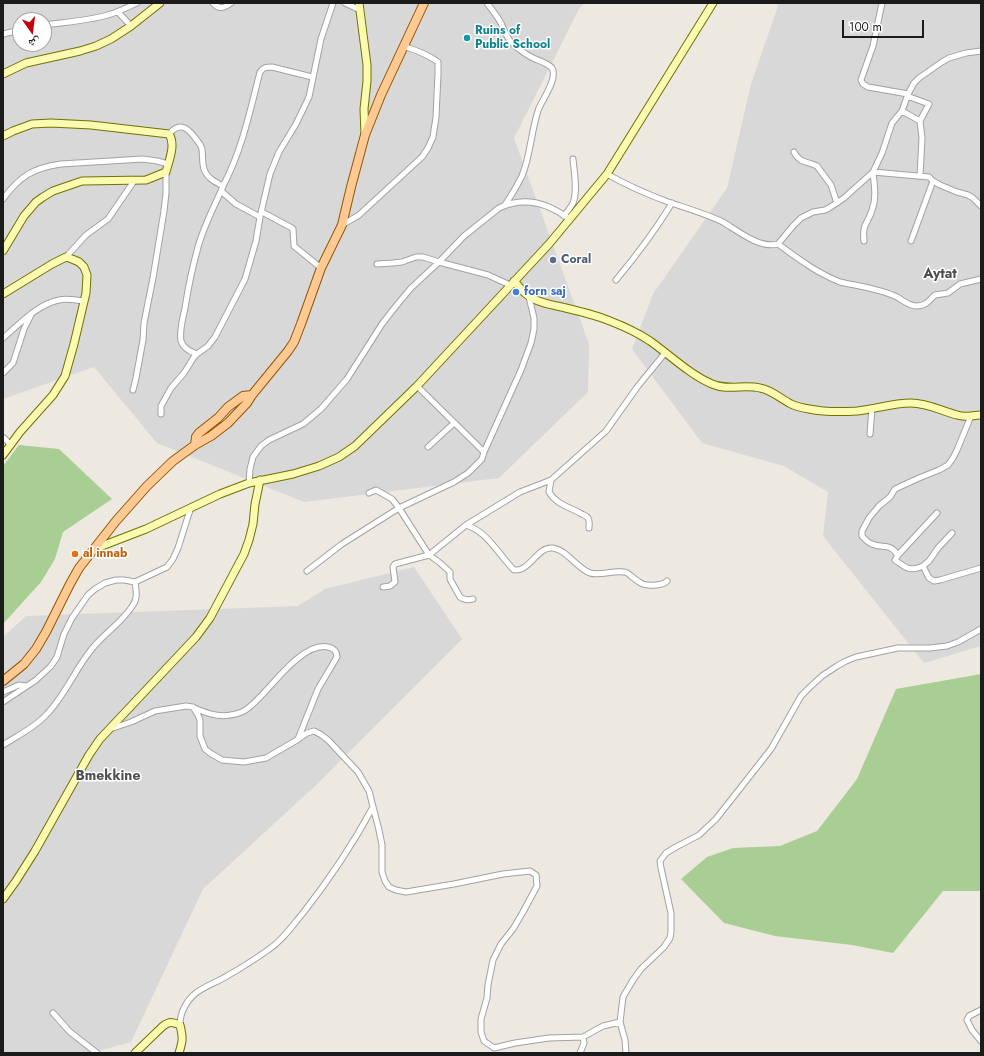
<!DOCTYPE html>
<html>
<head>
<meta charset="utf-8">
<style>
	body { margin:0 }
	#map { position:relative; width:984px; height:1056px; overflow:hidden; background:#ede8e0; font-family:Jost,"Noto Naskh Arabic",sans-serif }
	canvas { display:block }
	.frame { position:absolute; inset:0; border:4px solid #1b1b1b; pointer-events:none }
	.north { position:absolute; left:12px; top:12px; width:40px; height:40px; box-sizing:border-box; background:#fff; border:1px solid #a4a4a4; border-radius:50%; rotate:166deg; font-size:11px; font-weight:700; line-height:16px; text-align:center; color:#1b1b1b }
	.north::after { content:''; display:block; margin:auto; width:14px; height:18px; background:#c6000e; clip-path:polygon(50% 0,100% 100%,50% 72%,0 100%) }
	.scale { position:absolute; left:842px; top:20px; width:82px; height:18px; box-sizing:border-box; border:2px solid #1b1b1b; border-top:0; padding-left:5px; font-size:12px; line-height:14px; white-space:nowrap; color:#1b1b1b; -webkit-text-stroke:3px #fff; paint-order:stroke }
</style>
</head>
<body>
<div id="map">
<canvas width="984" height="1056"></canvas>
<div class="frame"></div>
<div class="north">ش</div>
<div class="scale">100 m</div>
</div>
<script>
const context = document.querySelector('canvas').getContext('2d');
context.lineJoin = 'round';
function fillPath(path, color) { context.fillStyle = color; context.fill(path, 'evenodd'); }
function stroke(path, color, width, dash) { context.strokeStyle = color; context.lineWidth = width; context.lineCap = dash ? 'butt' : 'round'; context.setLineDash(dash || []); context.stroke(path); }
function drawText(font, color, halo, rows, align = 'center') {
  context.font = font + ' Jost,sans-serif'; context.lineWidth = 3; context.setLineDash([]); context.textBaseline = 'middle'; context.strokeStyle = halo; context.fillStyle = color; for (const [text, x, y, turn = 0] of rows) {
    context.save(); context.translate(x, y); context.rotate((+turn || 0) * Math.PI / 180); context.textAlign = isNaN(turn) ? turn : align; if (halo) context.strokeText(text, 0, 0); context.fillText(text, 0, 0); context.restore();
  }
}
const residential = new Path2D(`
	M 3,3 L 584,3 L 579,9 L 514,138 L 589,344 L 588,392 L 499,478 L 304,502 L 157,443 L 94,367 L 3,399 ZM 20,20 L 44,20 L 44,44 L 20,44 Z
	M 779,3 L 981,3 L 981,646 L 924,663 L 823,536 L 828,492 L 784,466 L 702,443 L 632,349 L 653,294 L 727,188 L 751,84 Z
	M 414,567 L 462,639 L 314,787 L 203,889 L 131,1042 L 91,1053 L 3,1053 L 3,637 L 26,616 L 298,606 L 325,589 Z`);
const forest = new Path2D(`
	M 19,445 L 59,449 L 112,499 L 63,532 L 55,559 L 41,582 L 3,624 L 3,466 Z
	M 981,674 L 981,891 L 943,891 L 893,953 L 852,945 L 775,936 L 724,923 L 681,879 L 707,857 L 733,848 L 780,846 L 817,831 L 857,779 L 896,689 Z`);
const street = new Path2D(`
	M 213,3 C 219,10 224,8 231,3
	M 345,3 L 360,10
	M 487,3 C 492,10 497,16 501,23 C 504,30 506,36 511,42 C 517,48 525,54 533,58 C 539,61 548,63 552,68 C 558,78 543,99 539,108 C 531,130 531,154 522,176 C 517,186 511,196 505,205
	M 882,3 L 873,46 L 861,80 L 863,84 L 868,87 L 908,94
	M 118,12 L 131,26
	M 44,25 C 65,22 87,21 108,15 C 118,12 128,7 137,3
	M 3,34 L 20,30
	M 907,96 L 929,104 L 920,121
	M 902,111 L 920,121 L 922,138 L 920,176
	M 169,134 C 180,121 188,128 196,139 C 199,143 202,146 202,150 C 203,157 202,163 204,169 C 207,178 215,182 223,186 L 221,191 L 236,204 L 260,217
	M 794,152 C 800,164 808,161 817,166 L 831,185 L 837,203
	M 607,174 C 628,186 649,195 671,203 C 689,209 706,214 723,222 C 738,231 760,249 778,244 L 793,226 L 801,218 L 813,212 L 825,210 L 829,208 L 844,198 L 873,172 L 882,153 L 892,123 L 902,111 L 908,94 L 914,83 L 919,78 L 942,62 L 949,58 L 966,53 L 981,51
	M 223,186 C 242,150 250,111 260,72 C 264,67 266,67 272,67 L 312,77
	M 221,191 C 212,211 202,230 197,251 C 192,269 188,289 185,308 C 183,318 179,331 181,341 C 183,348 191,352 197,354 L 208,346 L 215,337 L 245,279 L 256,241 L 260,217 L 270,174 L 279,152 L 296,124 L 309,97 L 321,39 L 333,3
	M 3,199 C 20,176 33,168 61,164 L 143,159 L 157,161 L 168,164
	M 262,212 L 292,228 L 293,229 L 294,246 L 321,268
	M 564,216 C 567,212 571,207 573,203 C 578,191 574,171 573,159
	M 342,225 L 359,215 L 422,157 L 428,148 L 433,137 L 436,117 L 438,74 L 438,62 C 427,54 416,50 403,46
	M 864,241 C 862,223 868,224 872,210 C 877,198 874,184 873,172 L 929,177 L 933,181 L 940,185 L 957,192 L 968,195 L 973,198 L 981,206
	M 911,241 L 933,181
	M 778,244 C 797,258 817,273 840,282 C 858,286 881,289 897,297 C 904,301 909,306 917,306 C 928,305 928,301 935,295 L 948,293 L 960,284 L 981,279
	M 66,257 L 86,235 L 108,219 L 134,181
	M 377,264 L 393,263 L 402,262 L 416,257 L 423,257 L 439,262 L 464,236 L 499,208 C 524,196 548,203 569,219
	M 616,280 C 636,256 655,231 672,203
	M 3,338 C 20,324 36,305 59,300 C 67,298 75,300 84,301
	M 3,373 L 13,363 L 24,329 L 31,315
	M 417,386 L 484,452
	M 133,390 L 136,378 L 143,340 L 144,323 L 153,278 L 164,211 L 166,193 L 166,172
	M 161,414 L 161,406 L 171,388 L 184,373 L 194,357 L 197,354
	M 870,434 L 872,408
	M 4,438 L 11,445
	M 428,447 L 454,423
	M 249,483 L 250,469 L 253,457 L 261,446 L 269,440 L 303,424 L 321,409 L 347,379 L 382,324 L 396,306 L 411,288 L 439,262 L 488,275 L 510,285
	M 466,525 C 487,531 499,555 514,570 C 517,570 521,570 523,568 C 533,563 540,547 552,548 C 566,549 578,569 590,573 C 601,576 613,570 624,572 C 627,572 629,574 631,576 C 641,584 643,586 656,585 C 660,584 664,585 667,581
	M 589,528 C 589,524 590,521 588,518 C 586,515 583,515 580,513 C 569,507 556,504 549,492 L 551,480 L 606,431 L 638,386 L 665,353
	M 952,533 L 938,548 L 929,561 L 923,566 L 929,578 L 934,581 L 940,580 L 981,568
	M 898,555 L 937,513
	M 923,566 C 910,572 906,568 895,560 L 898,555 C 889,542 883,549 872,544 C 868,543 865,539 862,536 L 862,531 L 869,518 L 879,506 L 890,497 L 895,489 L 919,478 L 939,470 L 948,465 L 953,458 L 957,450 L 971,416
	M 307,571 L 342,544 L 399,508 L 392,499 L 376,490 L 369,493
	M 383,587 L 390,586 L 395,582 L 393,567 L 395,564 L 429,555 L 399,508 L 454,482 L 468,473 L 482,459 L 484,452 L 521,370 L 531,343 L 534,329 L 534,318 L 529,297
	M 473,599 C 469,600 464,600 460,597 L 450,579 L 450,572 L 439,562 L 429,555 L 466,525 L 520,492 L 551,480
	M 3,692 L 19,685 L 26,686
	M 3,702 L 36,680 L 51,666 L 57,657 L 64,634 L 72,618 L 88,595 L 95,589 L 105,583 L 116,580 L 124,580 L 135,582 L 167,567 L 173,559 L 178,548 L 191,507
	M 194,708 C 211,715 223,719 242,712 C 249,709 255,702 261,696 C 276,681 304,642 328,647 C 334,648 337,652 337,657 L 318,689 L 298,739
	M 110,729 L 131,722 L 155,711 L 186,706 L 193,707 L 198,715 L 200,720 L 200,736 L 205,749 L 210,753 L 222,760 L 244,762 L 266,758 L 297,740 L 307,733 L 314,731 L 320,734 L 328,740 L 358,772 L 369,791 L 379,830 L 382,845 L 382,872 L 385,881 L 389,887 L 396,890 L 406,892 L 454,884 L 503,874 L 530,871 L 536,875 L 537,886 L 523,912 L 513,929 L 501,944 L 493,960 L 488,985 L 487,998 L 481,1019 L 481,1032 L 484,1041 L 494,1048 L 515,1043 L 549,1038 L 583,1037 L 603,1026 L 620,1022
	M 3,745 C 17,736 34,728 46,715 C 65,696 74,671 91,650 C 103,634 122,623 133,605 C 138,598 136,590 135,582
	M 981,1010 L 969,1016 L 967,1020 L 972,1030 L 981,1041
	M 53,1013 L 70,1032 L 97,1053
	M 180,1025 C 180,1019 181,1014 184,1008 C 193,989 210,986 227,976 C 241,968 254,960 268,950 C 282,941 292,926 303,913 C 329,880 353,844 373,807
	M 580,1053 L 584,1043 L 583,1037
	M 626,1053 L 625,1040 L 620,1022 L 623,997 L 633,980 L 641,969 L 664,947 L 670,938 L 671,932 L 671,913 L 661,868 L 660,861 L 666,853 L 676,847 L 699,835 L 716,819 L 771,749 L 801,696 L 810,687 L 822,676 L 837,666 L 846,661 L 856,657 L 898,648 L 930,648 L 947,646 L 958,642 L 981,629`);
const secondary = new Path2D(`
	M 359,3 L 367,65 L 367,81 L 364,109 L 365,134
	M 3,74 L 26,63 L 80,51 L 96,46 L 111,39 L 131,26 L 160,3
	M 3,136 L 13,131 L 32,124 L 51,123 L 91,125 L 169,134 C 176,145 169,160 166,172 L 146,180 L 82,181 L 53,191 L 43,197 L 36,202 L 24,216 L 3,251
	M 514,281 C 519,286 523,293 529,296 C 536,302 548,304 557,306 C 575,310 593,314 610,321 C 623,326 638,333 650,341 C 670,355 689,374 712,384 C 728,391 744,384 760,388 C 772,390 781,399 791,404 C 797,407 803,408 809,409 C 824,412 842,412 857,411 C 875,409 893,403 911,403 C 928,403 941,411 957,415 C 965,418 973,415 981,415
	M 3,294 L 52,264 L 66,257 L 72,259 L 79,262 L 84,267 L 87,275 L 86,293 L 74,344 L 65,376 L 53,395 L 20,432 L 3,455
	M 94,549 L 146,529 L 220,494 L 249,483 L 293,474 L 319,466 L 339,457 L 355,446 L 417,386 L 549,244 L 607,174 L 713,3
	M 3,899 L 16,881 L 35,851 L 89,755 L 100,739 L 196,637 L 210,618 L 244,554 L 249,540 L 253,524 L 255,504 L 260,480
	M 135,1053 L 163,1026 C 170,1021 172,1022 180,1025 C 183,1038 183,1040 179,1053`);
const primary = new Path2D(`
	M 195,445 L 196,437 L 199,433 L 218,418 L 228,407 L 243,396 L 252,395
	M 3,681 L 24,664 L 36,649 L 46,632 L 70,584 L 79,568 L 116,521 L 147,486 L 173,461 L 195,445 L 211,436 L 228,423 L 247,403 L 252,395 L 288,351 L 294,342 L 301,324 L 321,268 L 342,225 L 351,187 L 365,135 L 381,95 L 424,3`);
const markers = [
	[467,38,4,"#0f9aa8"],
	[553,260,4,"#5c6f8a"],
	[516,292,4,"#3f7fe0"],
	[75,554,4,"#e8710a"]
];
const cultureNames = [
	["Ruins of",475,31],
	["Public School",475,45]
];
const serviceNames = [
	["Coral",561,260]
];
const shopNames = [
	["forn saj",524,292]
];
const foodNames = [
	["al innab",83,554]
];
const quarterNames = [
	["Aytat",940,275],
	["Bmekkine",108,777]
];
fillPath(residential, '#d9d8d8');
fillPath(forest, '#a8ce93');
stroke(street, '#a2a2a2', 7);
stroke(secondary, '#6f7301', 9);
stroke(primary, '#925700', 10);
stroke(street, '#fff', 5);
stroke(secondary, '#fbfab0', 7);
stroke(primary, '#ffc993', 8);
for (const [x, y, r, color] of markers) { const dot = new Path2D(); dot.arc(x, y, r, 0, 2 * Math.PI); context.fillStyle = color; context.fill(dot); stroke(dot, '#fff', 1.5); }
drawText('bold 12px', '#0d838f', '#fff', cultureNames, 'left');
drawText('bold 12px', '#4e5e75', '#fff', serviceNames, 'left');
drawText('bold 12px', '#366cbe', '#fff', shopNames, 'left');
drawText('bold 12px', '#c56008', '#fff', foodNames, 'left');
drawText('bold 14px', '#4e4e4e', '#fff', quarterNames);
</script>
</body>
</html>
